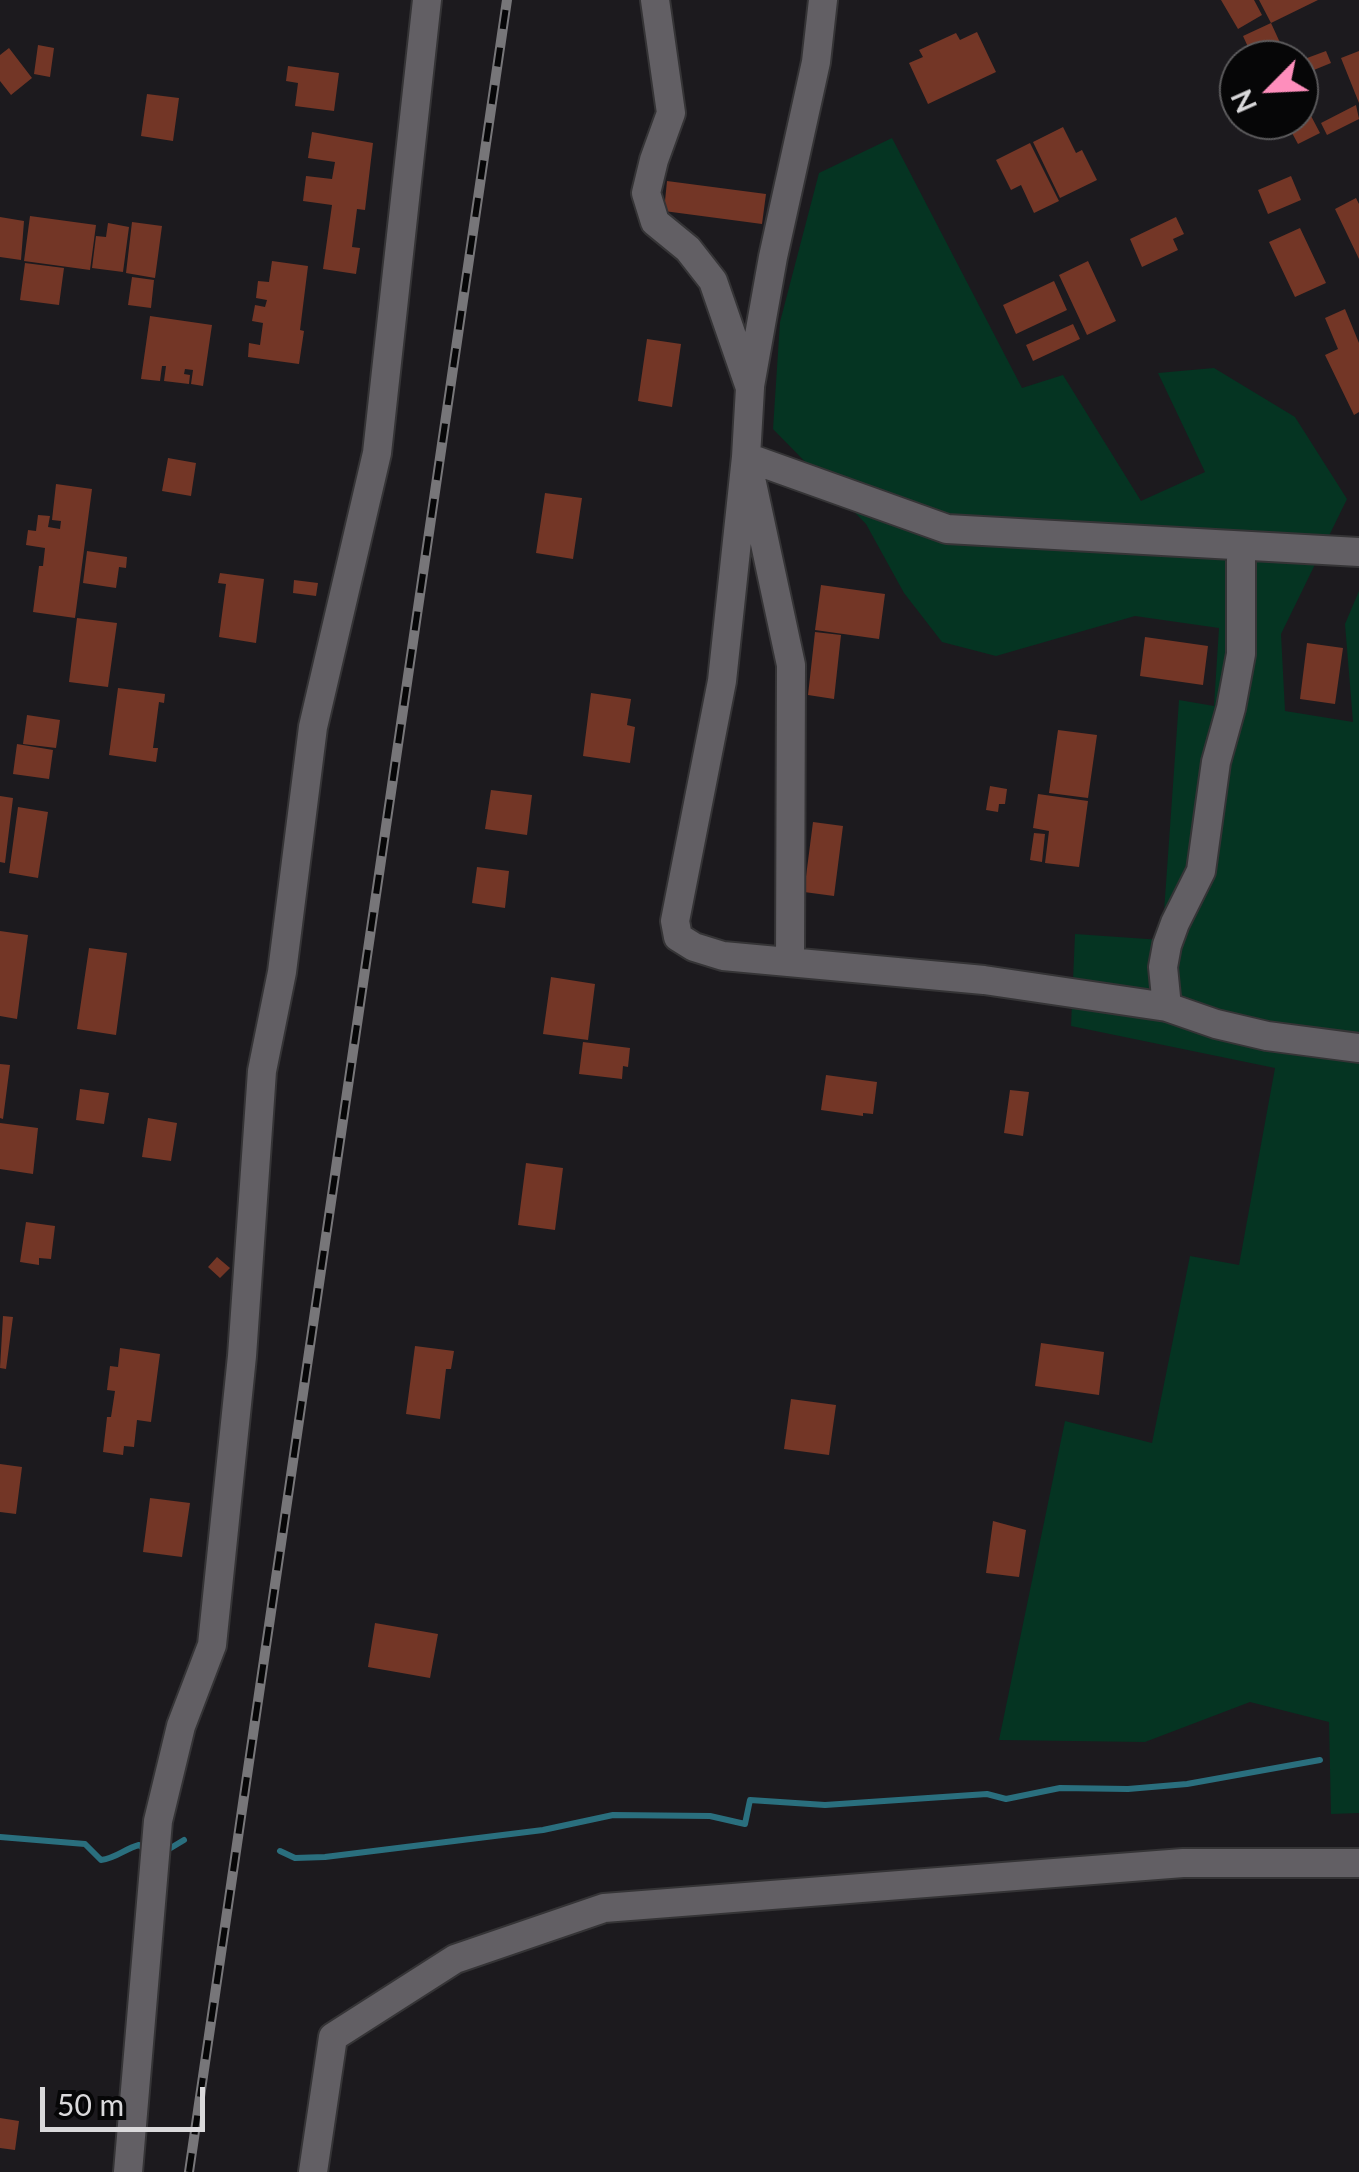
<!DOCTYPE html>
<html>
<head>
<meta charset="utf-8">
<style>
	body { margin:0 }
	#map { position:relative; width:1359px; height:2172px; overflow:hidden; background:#1c1a1e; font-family:Lato,sans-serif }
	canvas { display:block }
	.north { position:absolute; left:1219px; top:40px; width:100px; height:100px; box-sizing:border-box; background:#060607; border:2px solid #5b5a5c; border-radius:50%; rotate:246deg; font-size:28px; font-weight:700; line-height:40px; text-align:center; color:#dad9db }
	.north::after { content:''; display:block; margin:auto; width:35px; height:45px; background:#fe8ebc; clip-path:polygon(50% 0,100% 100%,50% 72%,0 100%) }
	.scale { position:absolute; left:40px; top:2087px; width:165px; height:45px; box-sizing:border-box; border:5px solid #dad9db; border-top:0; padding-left:12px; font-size:30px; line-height:35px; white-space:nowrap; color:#dad9db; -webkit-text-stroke:8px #060607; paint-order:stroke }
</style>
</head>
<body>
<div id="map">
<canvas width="1359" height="2172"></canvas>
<div class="north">N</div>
<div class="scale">50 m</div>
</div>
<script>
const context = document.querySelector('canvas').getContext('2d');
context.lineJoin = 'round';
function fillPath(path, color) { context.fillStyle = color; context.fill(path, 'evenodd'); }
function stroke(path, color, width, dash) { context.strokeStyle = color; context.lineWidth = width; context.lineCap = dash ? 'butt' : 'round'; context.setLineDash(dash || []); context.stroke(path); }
const green = new Path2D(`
	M 892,138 L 1022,388 L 1063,375 L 1141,501 L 1205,472 L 1158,373 L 1214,368 L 1295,417 L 1347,499 L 1281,634 L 1285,711 L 1353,722 L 1345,624 L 1359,591 L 1359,1813 L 1331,1814 L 1329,1722 L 1250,1702 L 1145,1742 L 999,1740 L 1065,1421 L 1152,1443 L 1190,1256 L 1239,1265 L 1275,1068 L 1071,1026 L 1075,934 L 1162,940 L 1179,700 L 1214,706 L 1219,628 L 1135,616 L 996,656 L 942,642 L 904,593 L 866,524 L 773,429 L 780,322 L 819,173 Z`);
const stream = new Path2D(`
	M 0,1837 L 85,1844 L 101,1860 C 117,1858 124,1849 139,1845 L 149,1853
	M 280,1851 L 295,1858 L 325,1857 L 543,1830 L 613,1815 L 710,1816 L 745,1824 L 750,1800 L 825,1805 L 987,1794 L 1006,1799 L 1060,1788 L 1128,1789 L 1187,1784 L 1320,1760
	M 164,1852 L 184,1840`);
const building = new Path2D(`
	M 1221,0 L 1254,0 L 1262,15 L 1238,29 Z
	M 1259,0 L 1318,0 L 1271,23 Z
	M 1271,23 L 1288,60 L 1254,60 L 1243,36 Z
	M 977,32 L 996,72 L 928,104 L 909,63 L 923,57 L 919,50 L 956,33 L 960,40 Z
	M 38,45 L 54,48 L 50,77 L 34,74 Z
	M 9,48 L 32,78 L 11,95 L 0,81 L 0,55 Z
	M 1326,51 L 1331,63 L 1304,74 L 1299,61 Z
	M 1359,51 L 1359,103 L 1341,58 Z
	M 288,66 L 339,73 L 334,111 L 295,106 L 298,83 L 286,81 Z
	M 1299,93 L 1320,133 L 1298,144 L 1285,120 L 1299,120 Z
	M 147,94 L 179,98 L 173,141 L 141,136 Z
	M 1356,105 L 1359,119 L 1327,135 L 1321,123 Z
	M 1063,127 L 1076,153 L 1082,150 L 1097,180 L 1060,198 L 1033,142 Z
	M 312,132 L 373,143 L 365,210 L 357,209 L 352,247 L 360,248 L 356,274 L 323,269 L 332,205 L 303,201 L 306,176 L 332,179 L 335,162 L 308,158 Z
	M 1030,143 L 1059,201 L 1034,213 L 1021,185 L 1011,190 L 996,160 Z
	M 1291,176 L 1301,200 L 1268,214 L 1258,190 Z
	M 667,181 L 766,194 L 762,224 L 664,211 Z
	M 1356,198 L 1359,204 L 1359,259 L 1335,209 Z
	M 30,216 L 96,225 L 90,270 L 24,261 Z
	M 0,217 L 24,221 L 21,260 L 0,257 Z
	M 1176,217 L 1184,234 L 1173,239 L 1178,250 L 1142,267 L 1130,239 Z
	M 132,222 L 162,226 L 155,278 L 126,273 Z
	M 108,223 L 129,227 L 123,272 L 92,268 L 96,236 L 106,237 Z
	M 1300,228 L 1326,283 L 1295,297 L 1269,242 Z
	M 272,261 L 308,266 L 300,330 L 304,331 L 299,364 L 248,357 L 249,343 L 260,345 L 263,323 L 252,321 L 255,305 L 265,307 L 267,300 L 256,298 L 258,281 L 269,282 Z
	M 1088,261 L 1116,321 L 1087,335 L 1059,275 Z
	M 25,263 L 64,268 L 59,305 L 20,300 Z
	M 132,277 L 154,280 L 151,308 L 128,305 Z
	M 1054,281 L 1067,310 L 1016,334 L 1003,305 Z
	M 1345,309 L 1359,343 L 1359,412 L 1354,415 L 1325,355 L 1338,349 L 1325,318 Z
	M 150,316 L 212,325 L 203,386 L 191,384 L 193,370 L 185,369 L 184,374 L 190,375 L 189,384 L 164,381 L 166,366 L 162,366 L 160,381 L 141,379 Z
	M 1073,324 L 1080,339 L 1033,361 L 1026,345 Z
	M 647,339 L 681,344 L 672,407 L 638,401 Z
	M 168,458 L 196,463 L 191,496 L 162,491 Z
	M 56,484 L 92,489 L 75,618 L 33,612 L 39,566 L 43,566 L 45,548 L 26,545 L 28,530 L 36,531 L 38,515 L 50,516 L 48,527 L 60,529 L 61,521 L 52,520 Z
	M 545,493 L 582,498 L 573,559 L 536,553 Z
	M 87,551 L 127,557 L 126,568 L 119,567 L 116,588 L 83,583 Z
	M 220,573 L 264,579 L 256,643 L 219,637 L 226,584 L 218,583 Z
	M 294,580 L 318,583 L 316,596 L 293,593 Z
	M 821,585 L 885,594 L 879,639 L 815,630 Z
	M 77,618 L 117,623 L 108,687 L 69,682 Z
	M 815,632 L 841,635 L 834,699 L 808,695 Z
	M 1145,637 L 1208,646 L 1203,685 L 1140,676 Z
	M 1307,643 L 1343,648 L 1335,704 L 1300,699 Z
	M 118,688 L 165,694 L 164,703 L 159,702 L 153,748 L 158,748 L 156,762 L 109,755 Z
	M 591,693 L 631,699 L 627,725 L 635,727 L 630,763 L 583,756 Z
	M 27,715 L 60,720 L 56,748 L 23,744 Z
	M 1058,730 L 1097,735 L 1088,798 L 1049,793 Z
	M 17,744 L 53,750 L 49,779 L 13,774 Z
	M 990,786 L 1007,789 L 1005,804 L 999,804 L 998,812 L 986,810 Z
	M 491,790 L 532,795 L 527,835 L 485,829 Z
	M 1038,794 L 1088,801 L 1079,867 L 1045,863 L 1049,831 L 1033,828 Z
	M 0,796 L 13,798 L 5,863 L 0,862 Z
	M 18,807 L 48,812 L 38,878 L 9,873 Z
	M 813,822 L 843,826 L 834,896 L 804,892 Z
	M 1034,833 L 1045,834 L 1042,862 L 1030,860 Z
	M 477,867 L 509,871 L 505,908 L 472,903 Z
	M 0,931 L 28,935 L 17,1019 L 0,1016 Z
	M 89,948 L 127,953 L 116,1035 L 77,1029 Z
	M 551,977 L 595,984 L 588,1040 L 543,1034 Z
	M 583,1042 L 630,1048 L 628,1067 L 623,1066 L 622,1079 L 579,1074 Z
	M 0,1064 L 10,1065 L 3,1119 L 0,1118 Z
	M 826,1075 L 877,1082 L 873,1114 L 863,1113 L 863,1116 L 821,1110 Z
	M 80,1089 L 109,1093 L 104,1124 L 76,1120 Z
	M 1010,1090 L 1029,1092 L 1023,1136 L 1004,1133 Z
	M 148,1118 L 177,1123 L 171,1161 L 142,1157 Z
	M 0,1123 L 38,1128 L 33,1174 L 0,1169 Z
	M 526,1163 L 563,1168 L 555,1230 L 518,1225 Z
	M 26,1222 L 55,1226 L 51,1259 L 39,1258 L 39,1265 L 20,1262 Z
	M 217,1257 L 230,1268 L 220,1278 L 208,1267 Z
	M 3,1316 L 13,1317 L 6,1369 L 0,1368 Z
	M 1041,1343 L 1104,1352 L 1099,1395 L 1035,1386 Z
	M 415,1346 L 454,1351 L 451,1369 L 446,1369 L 440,1419 L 406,1414 Z
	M 120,1348 L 160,1354 L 151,1422 L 137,1420 L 134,1447 L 124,1446 L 123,1455 L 103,1452 L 107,1417 L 111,1417 L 115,1391 L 107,1390 L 110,1366 L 118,1367 Z
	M 791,1399 L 836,1405 L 829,1455 L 784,1449 Z
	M 0,1464 L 22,1467 L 16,1514 L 0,1512 Z
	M 150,1498 L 190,1503 L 182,1557 L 143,1552 Z
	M 993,1521 L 1026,1530 L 1019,1577 L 986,1573 Z
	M 375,1623 L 438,1634 L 430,1678 L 368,1667 Z
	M 0,2118 L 19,2121 L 15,2150 L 0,2148 Z`);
const minor = new Path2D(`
	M 655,0 L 671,113 L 654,160 L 646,193 L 655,222 L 688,249 L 713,281 L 750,388 L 746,457 L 722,681 L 675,921 L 678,937 L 694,947 L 723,956 L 984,980 L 1167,1007 L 1216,1024 L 1267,1036 L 1359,1048
	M 750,386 L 773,257 L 816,62 L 823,0
	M 746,457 L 947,529 L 1359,552
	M 752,483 L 791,665 L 790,962
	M 1167,1007 L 1163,967 L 1167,945 L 1175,923 L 1201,871 L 1216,762 L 1231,708 L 1241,654 L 1241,546
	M 128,2172 L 158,1821 L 181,1726 L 212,1645 L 242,1356 L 262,1071 L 282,972 L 313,727 L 377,453 L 427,0
	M 313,2172 L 333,2037 L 455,1959 L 604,1908 L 1183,1863 L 1359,1863`);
const rail = new Path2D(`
	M 189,2172 L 507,0`);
fillPath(green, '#053422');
stroke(stream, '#2a6f7e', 6);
fillPath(building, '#733626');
stroke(minor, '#353436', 32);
stroke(minor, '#625f64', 28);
stroke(rail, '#777679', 10);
stroke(rail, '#060607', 6, [19]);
</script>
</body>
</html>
